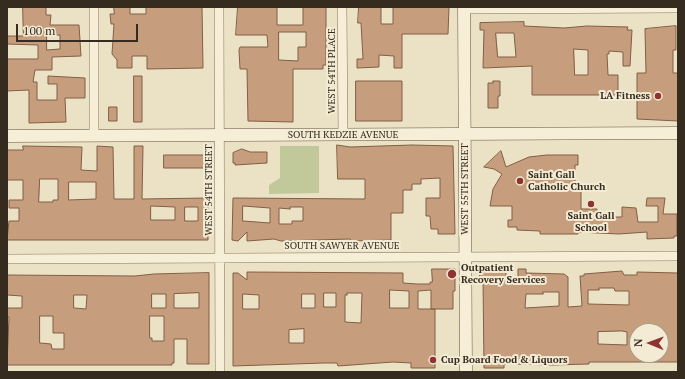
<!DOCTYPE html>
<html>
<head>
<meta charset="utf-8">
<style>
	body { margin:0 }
	#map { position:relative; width:685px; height:379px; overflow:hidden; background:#ebe1c5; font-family:"PT Serif",serif }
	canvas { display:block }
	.frame { position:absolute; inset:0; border:8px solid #362b1f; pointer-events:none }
	.north { position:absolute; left:629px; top:323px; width:40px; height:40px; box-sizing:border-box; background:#f3ebd4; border:1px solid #a79e8c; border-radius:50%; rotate:271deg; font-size:11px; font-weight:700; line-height:16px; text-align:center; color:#362b1f }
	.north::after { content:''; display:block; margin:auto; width:14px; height:18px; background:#8f3331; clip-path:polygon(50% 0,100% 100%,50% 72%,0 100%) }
	.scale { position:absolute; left:16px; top:24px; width:122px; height:18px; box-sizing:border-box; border:2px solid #362b1f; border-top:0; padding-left:5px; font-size:12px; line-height:14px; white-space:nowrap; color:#362b1f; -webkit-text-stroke:3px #f3ebd4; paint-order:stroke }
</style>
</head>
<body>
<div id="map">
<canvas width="685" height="379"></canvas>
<div class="frame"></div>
<div class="north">N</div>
<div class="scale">100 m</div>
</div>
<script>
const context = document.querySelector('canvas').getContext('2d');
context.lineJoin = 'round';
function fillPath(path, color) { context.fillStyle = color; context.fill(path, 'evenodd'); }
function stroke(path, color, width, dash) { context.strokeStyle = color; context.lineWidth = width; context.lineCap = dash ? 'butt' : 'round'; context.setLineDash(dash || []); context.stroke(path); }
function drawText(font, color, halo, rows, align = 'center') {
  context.font = font + ' "PT Serif",serif'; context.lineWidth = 4; context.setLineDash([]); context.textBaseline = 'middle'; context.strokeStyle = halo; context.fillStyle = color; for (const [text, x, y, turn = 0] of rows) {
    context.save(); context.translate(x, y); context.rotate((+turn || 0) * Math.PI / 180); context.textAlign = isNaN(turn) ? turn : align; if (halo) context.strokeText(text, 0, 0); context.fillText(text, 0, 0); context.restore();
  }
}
const green = new Path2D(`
	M 280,146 L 319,146 L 319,193 L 269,194 L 269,185 L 280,178 Z`);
const building = new Path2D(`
	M 23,7 L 46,7 L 46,15 L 51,15 L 50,25 L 79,25 L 81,56 L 52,57 L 52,70 L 35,70 L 33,82 L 37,82 L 37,100 L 57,100 L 57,84 L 48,84 L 48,76 L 85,78 L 85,98 L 65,98 L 66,122 L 29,123 L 29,90 L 7,91 L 7,59 L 38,59 L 38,45 L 7,44 L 7,36 L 23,36 ZM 47,35 L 60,35 L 60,49 L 47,50 Z
	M 114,7 L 130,7 L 130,14 L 146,14 L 146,7 L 202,7 L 203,68 L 147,69 L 147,56 L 132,56 L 132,68 L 117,68 L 117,60 L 112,54 L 114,24 L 111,24 L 110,14 L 114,14 Z
	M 238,7 L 277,7 L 277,25 L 303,25 L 303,7 L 326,7 L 326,65 L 323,65 L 323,69 L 293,69 L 293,122 L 248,121 L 247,69 L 240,69 L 239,50 L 240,47 L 268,47 L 267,35 L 236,35 ZM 279,32 L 306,32 L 306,47 L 298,47 L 298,61 L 279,60 Z
	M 359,7 L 381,7 L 381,24 L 393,24 L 393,7 L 449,7 L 448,34 L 402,34 L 402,68 L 394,68 L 394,56 L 379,55 L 379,67 L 357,68 L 357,59 L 363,59 L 361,23 L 358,23 Z
	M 524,22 L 524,26 L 564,28 L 587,26 L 628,27 L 627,30 L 632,30 L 630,66 L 623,66 L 623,52 L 609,51 L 609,54 L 607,54 L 608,75 L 618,75 L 618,95 L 532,95 L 532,66 L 483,68 L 484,30 L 480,30 L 480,23 ZM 496,33 L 514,33 L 516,57 L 498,57 ZM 574,49 L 588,50 L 588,75 L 575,75 Z
	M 676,26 L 676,50 L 673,50 L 673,73 L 678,73 L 678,121 L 637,119 L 637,73 L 646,73 L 645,29 Z
	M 134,76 L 142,76 L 142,122 L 134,122 Z
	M 356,81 L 402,81 L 402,121 L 356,121 Z
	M 493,81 L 500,81 L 500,96 L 498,96 L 498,108 L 488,108 L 488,83 L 493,83 Z
	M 109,107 L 117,107 L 117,121 L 109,121 Z
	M 337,145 L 350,147 L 412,145 L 453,146 L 455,234 L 438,234 L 438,229 L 431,229 L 430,216 L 426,216 L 426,198 L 440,198 L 440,178 L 421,179 L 421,184 L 412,184 L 412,190 L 403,190 L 403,213 L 391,213 L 391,240 L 352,241 L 350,239 L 281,241 L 274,239 L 247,241 L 247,232 L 238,241 L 232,240 L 233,198 L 365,199 L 365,179 L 338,179 ZM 243,206 L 270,208 L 270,223 L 243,221 ZM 290,207 L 303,207 L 303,221 L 292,221 L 292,224 L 279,224 L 279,208 L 290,209 Z
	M 23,146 L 82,147 L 81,170 L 97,171 L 97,146 L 113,147 L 114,199 L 134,199 L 134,146 L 143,146 L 142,199 L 208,198 L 208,240 L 7,240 L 9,221 L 19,221 L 19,208 L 9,208 L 9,200 L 23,200 L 23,180 L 7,180 L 7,150 L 23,150 ZM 40,179 L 58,179 L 58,200 L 53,200 L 53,202 L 39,202 ZM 69,182 L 96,182 L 96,199 L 69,200 ZM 151,206 L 175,207 L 175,220 L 151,220 ZM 185,207 L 198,207 L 198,221 L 185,221 Z
	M 242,149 L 250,152 L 267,152 L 267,163 L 235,165 L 235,163 L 233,163 L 233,153 Z
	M 501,151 L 506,167 L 529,157 L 547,155 L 578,155 L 578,165 L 575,165 L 575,187 L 581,187 L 581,209 L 597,209 L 597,217 L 622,217 L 622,207 L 636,208 L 638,222 L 658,222 L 658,206 L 646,206 L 647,198 L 665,198 L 663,214 L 677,214 L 677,236 L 674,236 L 674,238 L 647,239 L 647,232 L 619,234 L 578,232 L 578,234 L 540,234 L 540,231 L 517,230 L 517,227 L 508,227 L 508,220 L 512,220 L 512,206 L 490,206 L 493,189 L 502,174 L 494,169 L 484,167 Z
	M 164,155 L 204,155 L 204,168 L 164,168 Z
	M 480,268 L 484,270 L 506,269 L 506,279 L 518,279 L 518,269 L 526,269 L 526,273 L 564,274 L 568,277 L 568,307 L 582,306 L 580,276 L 584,276 L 584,274 L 622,271 L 624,275 L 637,275 L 637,272 L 678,273 L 678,362 L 589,362 L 589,364 L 553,365 L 517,364 L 517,363 L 504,364 L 504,368 L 484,368 L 483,279 L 480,279 ZM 599,288 L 614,288 L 615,291 L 629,291 L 629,305 L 588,304 L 588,290 L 599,290 ZM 543,292 L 559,292 L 559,306 L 525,308 L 526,294 L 543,294 ZM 645,330 L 661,330 L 661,355 L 635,355 L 635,332 ZM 622,331 L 627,332 L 627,345 L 598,344 L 598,332 Z
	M 432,269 L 455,269 L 455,291 L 453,291 L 453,309 L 431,309 L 431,290 L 418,291 L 418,309 L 435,309 L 435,368 L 411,368 L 411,363 L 393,362 L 338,366 L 337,363 L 324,363 L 233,366 L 233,273 L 238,273 L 247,280 L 247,272 L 403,273 L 403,283 L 417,284 L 430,284 L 430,282 L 432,282 ZM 390,290 L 409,291 L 409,308 L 390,308 ZM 324,293 L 336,293 L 336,307 L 324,307 ZM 347,293 L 362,293 L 361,323 L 345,322 L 345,295 L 347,295 ZM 243,294 L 259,295 L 259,309 L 243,309 ZM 302,294 L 315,294 L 315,308 L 302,308 ZM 304,329 L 304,343 L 289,343 L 289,330 Z
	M 209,273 L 209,364 L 187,364 L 187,339 L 174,339 L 174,363 L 172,363 L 172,365 L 7,365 L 9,317 L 7,316 L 7,308 L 22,308 L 22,296 L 7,295 L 7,275 L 135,276 L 154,274 ZM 199,293 L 199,308 L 174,308 L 174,294 ZM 152,294 L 166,294 L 166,308 L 152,308 ZM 74,295 L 87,295 L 86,309 L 74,308 ZM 40,316 L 53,316 L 53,333 L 64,333 L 64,349 L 52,349 L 51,344 L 40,343 ZM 150,316 L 164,316 L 164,341 L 152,341 L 152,338 L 150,338 Z`);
const street = new Path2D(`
	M 94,7 L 94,136
	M 219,7 L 220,372
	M 342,7 L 343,135
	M 464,9 L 678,8
	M 7,259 L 678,256`);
const secondary = new Path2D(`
	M 464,7 L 466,372
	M 7,136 L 678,133`);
const markers = [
	[658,96,4,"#8f3331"],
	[520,181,4,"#8f3331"],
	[591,204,4,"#8f3331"],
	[452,274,5,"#8f3331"],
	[433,360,4,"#8f3331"]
];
const streetNames = [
	["WEST 54TH PLACE",332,71,-90],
	["SOUTH KEDZIE AVENUE",343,135],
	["WEST 55TH STREET",465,189,-90],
	["WEST 54TH STREET",209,190,-90],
	["SOUTH SAWYER AVENUE",342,246]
];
const poiNames = [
	["LA Fitness",650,96,"right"],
	["Saint Gall",528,175],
	["Catholic Church",528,187],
	["Saint Gall",591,216,"center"],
	["School",591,228,"center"],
	["Outpatient",461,268],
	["Recovery Services",461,280],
	["Cup Board Food & Liquors",441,360]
];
fillPath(green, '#c1c89a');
fillPath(building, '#c69e7d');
stroke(building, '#825e44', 1);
stroke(street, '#84735c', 10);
stroke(secondary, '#66543f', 13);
stroke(street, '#f6eed7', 9);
stroke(secondary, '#f6eed7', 12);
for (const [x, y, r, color] of markers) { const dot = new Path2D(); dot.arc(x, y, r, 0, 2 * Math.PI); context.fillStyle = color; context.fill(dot); stroke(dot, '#f3ebd4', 1.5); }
drawText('10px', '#362b1f', '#f3ebd4', streetNames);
drawText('bold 10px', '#362b1f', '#f3ebd4', poiNames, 'left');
</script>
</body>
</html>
